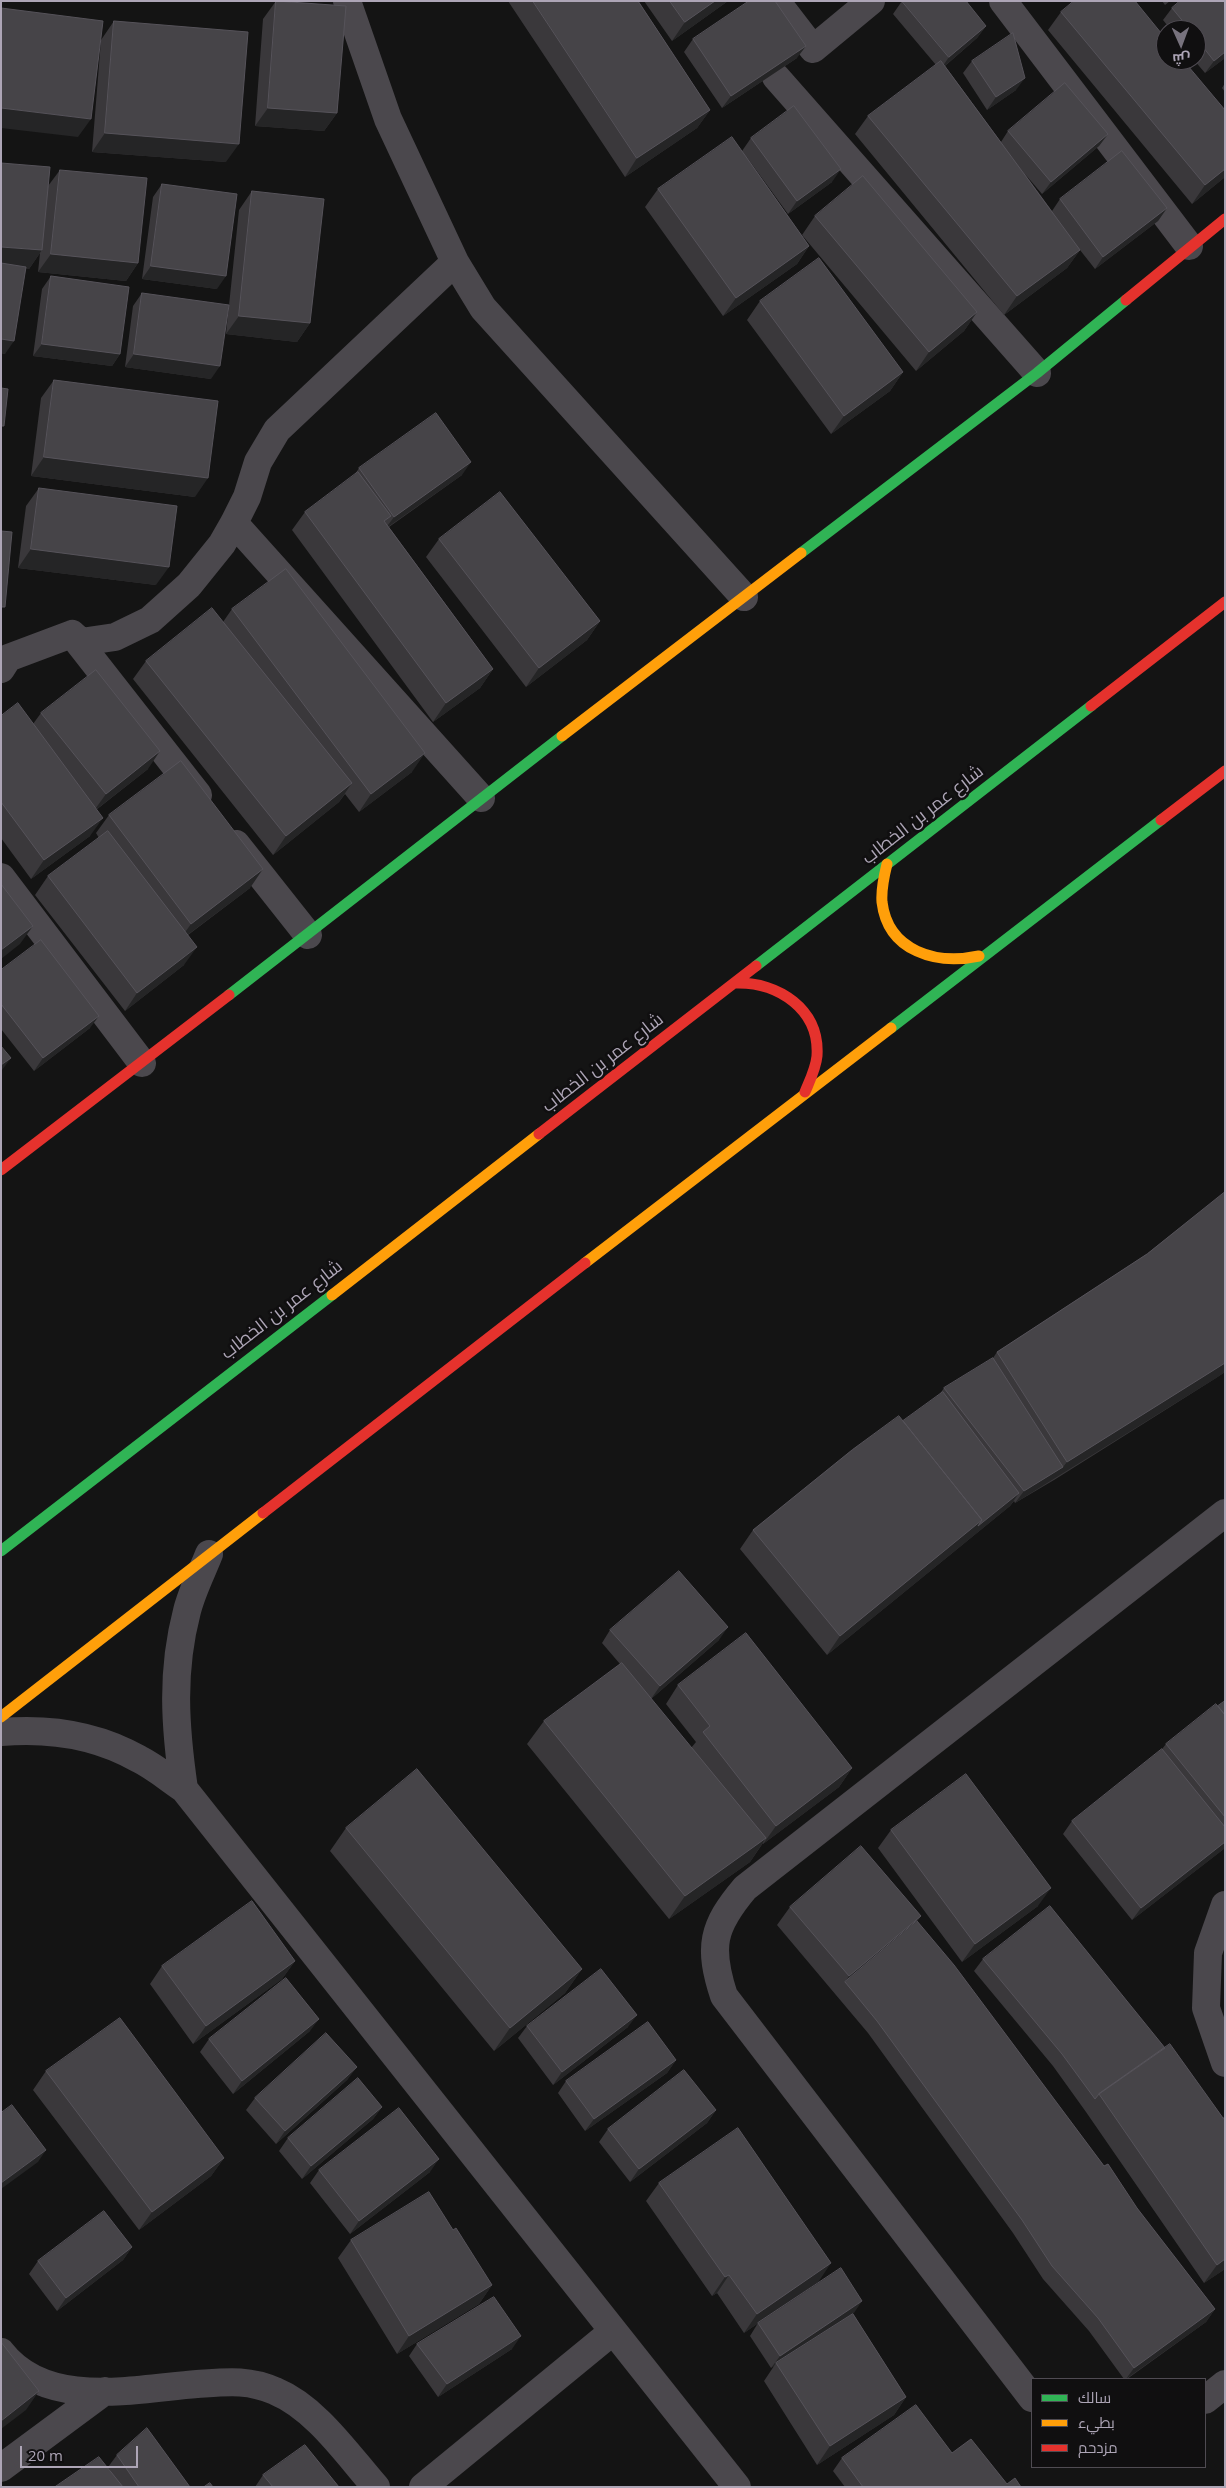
<!DOCTYPE html>
<html>
<head>
<meta charset="utf-8">
<style>
	body { margin:0 }
	#map { position:relative; width:1226px; height:2488px; overflow:hidden; background:#141414; font-family:"Open Sans",Cairo,sans-serif }
	canvas { display:block }
	.frame { position:absolute; inset:0; border:2px solid #ada5b6; pointer-events:none }
	.legend { position:absolute; left:1031px; top:2378px; width:175px; height:90px; box-sizing:border-box; background:#100f10; border:1px solid #4f4b52; margin:0; padding:6px 9px; list-style:none; font-size:15px; color:#ada5b6 }
	.legend li { display:flex; align-items:center; gap:10px; height:25px }
	.legend b { width:25px; border:1px solid #4f4b52 }
	.north { position:absolute; left:1156px; top:20px; width:50px; height:50px; box-sizing:border-box; background:#100f10; border:1px solid #4f4b52; border-radius:50%; rotate:178deg; font-size:14px; font-weight:700; line-height:20px; text-align:center; color:#ada5b6 }
	.north::after { content:''; display:block; margin:auto; width:18px; height:22px; background:#77727d; clip-path:polygon(50% 0,100% 100%,50% 72%,0 100%) }
	.scale { position:absolute; left:20px; top:2446px; width:118px; height:22px; box-sizing:border-box; border:2px solid #ada5b6; border-top:0; padding-left:6px; font-size:15px; line-height:18px; white-space:nowrap; color:#ada5b6; -webkit-text-stroke:4px #100f10; paint-order:stroke }
</style>
</head>
<body>
<div id="map">
<canvas width="1226" height="2488"></canvas>
<div class="frame"></div>
<ul class="legend">
<li><b style="height:6px;background:#30b455"></b>سالك</li>
<li><b style="height:6px;background:#ff9f0a"></b>بطيء</li>
<li><b style="height:6px;background:#e5322d"></b>مزدحم</li>
</ul>
<div class="north">ش</div>
<div class="scale">20 m</div>
</div>
<script>
const context = document.querySelector('canvas').getContext('2d');
context.lineJoin = 'round';
function stroke(path, color, width, dash) { context.strokeStyle = color; context.lineWidth = width; context.lineCap = dash ? 'butt' : 'round'; context.setLineDash(dash || []); context.stroke(path); }
function fillPath(path, color) { context.fillStyle = color; context.fill(path, 'evenodd'); }
function drawText(font, color, halo, rows, align = 'center') {
  context.font = font + ' "Open Sans",Cairo,sans-serif'; context.lineWidth = 5; context.setLineDash([]); context.textBaseline = 'middle'; context.strokeStyle = halo; context.fillStyle = color; for (const [text, x, y, turn = 0] of rows) {
    context.save(); context.translate(x, y); context.rotate((+turn || 0) * Math.PI / 180); context.textAlign = isNaN(turn) ? turn : align; if (halo) context.strokeText(text, 0, 0); context.fillText(text, 0, 0); context.restore();
  }
}
const street = new Path2D(`
	M 347,1 L 388,119 L 455,262 L 483,308 L 744,597
	M 776,1 L 813,49 L 871,1
	M 1003,1 L 1189,246
	M 776,77 L 1037,373
	M 234,523 L 481,798
	M 72,634 L 198,795
	M 1,669 L 8,658 L 72,634 L 81,642 L 115,637 L 150,620 L 189,585 L 222,544 L 234,523 L 247,497 L 258,462 L 277,430 L 455,262
	M 236,844 L 308,935
	M 1,877 L 142,1063
	M 1,1732 C 48,1728 97,1735 139,1759 C 155,1767 169,1779 184,1789 L 737,2487
	M 184,1789 C 175,1727 171,1672 187,1611 C 192,1591 202,1572 209,1554
	M 1225,1905 L 1208,1953 L 1206,2008 L 1225,2063
	M 1,2352 C 46,2410 134,2389 197,2384 C 226,2382 248,2379 275,2391 C 316,2408 347,2454 376,2487
	M 1032,2398 L 724,1996 C 708,1947 712,1927 745,1888 L 1225,1513
	M 1205,2400 L 1225,2384
	M 1,2468 L 105,2391
	M 423,2487 L 612,2332`);
const fast = new Path2D(`
	M 801,553 L 1037,373 L 1126,300
	M 756,966 L 1091,706
	M 229,995 L 562,736
	M 891,1028 L 1161,820
	M 1,1551 L 332,1295`);
const slow = new Path2D(`
	M 562,736 L 801,553
	M 887,864 C 884,876 881,889 882,902 C 888,952 937,965 979,956
	M 585,1263 L 891,1028
	M 332,1295 L 539,1134
	M 1,1717 L 263,1513`);
const jam = new Path2D(`
	M 1126,300 L 1225,219
	M 1091,706 L 1225,602
	M 1161,820 L 1225,771
	M 736,983 C 778,982 820,1009 817,1056 C 816,1068 810,1080 805,1092
	M 539,1134 L 756,966
	M 1,1170 L 229,995
	M 263,1513 L 585,1263`);
const wall = new Path2D(`
	M 276,1 L 337,113 L 324,131 L 255,126 L 263,19 Z
	M 508,1 L 638,1 L 710,110 L 697,128 L 625,177 Z
	M 644,1 L 728,1 L 672,41 Z
	M 902,1 L 986,26 L 977,38 L 945,66 L 1001,142 L 1008,131 L 1108,134 L 1099,146 L 1042,194 L 1025,174 L 1052,211 L 1060,199 L 1167,208 L 1158,221 L 1095,269 L 1080,250 L 1067,268 L 1004,315 L 855,134 L 868,116 L 936,65 L 893,14 Z
	M 1162,1 L 1170,1 L 1165,5 Z
	M 1225,1 L 1225,58 L 1205,73 L 1194,60 L 1196,60 L 1196,30 L 1171,30 L 1163,20 L 1172,8 Z
	M 1061,12 L 1225,110 L 1225,177 L 1192,204 L 1048,30 Z
	M 114,21 L 226,162 L 92,152 L 101,40 Z
	M 693,39 L 797,58 L 722,108 L 684,52 Z
	M 972,61 L 1016,90 L 987,110 L 963,73 Z
	M 1225,83 L 1225,92 L 1222,88 Z
	M 751,138 L 832,182 L 788,214 L 746,156 L 809,246 L 797,264 L 723,316 L 645,207 L 658,189 L 742,151 Z
	M 60,170 L 138,263 L 126,281 L 38,272 L 40,253 L 29,269 L 26,268 L 5,354 L 1,353 L 48,186 Z
	M 162,184 L 217,289 L 142,279 L 153,197 Z
	M 252,191 L 310,323 L 297,342 L 226,334 L 239,210 Z
	M 815,216 L 977,312 L 964,331 L 916,371 L 802,235 Z
	M 51,276 L 120,354 L 112,366 L 33,356 L 42,289 Z
	M 142,293 L 211,379 L 125,367 L 133,306 Z
	M 760,301 L 903,372 L 890,391 L 831,434 L 747,320 Z
	M 54,380 L 195,497 L 31,476 L 41,398 Z
	M 359,468 L 462,475 L 389,527 L 493,669 L 480,688 L 433,722 L 292,530 L 305,512 L 354,476 Z
	M 39,488 L 156,585 L 18,568 L 26,506 Z
	M 439,539 L 600,621 L 587,640 L 526,687 L 426,557 Z
	M 232,609 L 412,772 L 359,812 L 345,794 L 339,802 L 273,855 L 133,679 L 146,661 L 223,622 Z
	M 41,713 L 148,769 L 96,810 L 90,836 L 31,879 L 1,838 L 1,716 L 33,724 Z
	M 109,815 L 250,888 L 188,935 L 184,965 L 125,1011 L 35,895 L 48,876 L 99,838 L 96,833 Z
	M 1,970 L 90,1028 L 34,1071 L 1,1029 Z
	M 1225,1192 L 1225,1372 L 1216,1378 L 1054,1480 L 1015,1503 L 1014,1501 L 1010,1506 L 827,1655 L 740,1549 L 753,1530 L 939,1395 L 944,1388 L 993,1358 L 997,1352 L 1147,1254 Z
	M 610,1630 L 719,1640 L 651,1699 L 691,1748 L 696,1742 L 666,1704 L 678,1685 L 852,1768 L 839,1787 L 763,1844 L 763,1843 L 750,1862 L 669,1919 L 527,1744 L 544,1721 L 620,1664 L 602,1643 Z
	M 1225,1701 L 1225,1848 L 1132,1920 L 1063,1834 L 1072,1821 L 1162,1749 L 1166,1744 Z
	M 346,1828 L 582,1969 L 565,1993 L 494,2051 L 330,1851 Z
	M 891,1830 L 1038,1906 L 962,1962 L 878,1848 Z
	M 790,1907 L 921,1916 L 917,1921 L 1104,2166 L 1215,2309 L 1206,2322 L 1127,2379 L 1124,2379 L 1089,2331 L 1043,2279 L 1013,2233 L 868,2033 L 777,1925 Z
	M 983,1959 L 1165,2048 L 1223,2118 L 1225,2118 L 1225,2269 L 1204,2283 L 1086,2112 L 1053,2066 L 974,1971 Z
	M 295,1961 L 282,1979 L 193,2044 L 150,1984 L 162,1966 Z
	M 527,2026 L 628,2027 L 553,2085 L 518,2038 Z
	M 310,2031 L 233,2094 L 200,2052 L 209,2039 Z
	M 676,2060 L 667,2073 L 585,2131 L 558,2093 L 566,2081 Z
	M 46,2071 L 224,2158 L 211,2176 L 139,2230 L 33,2090 Z
	M 348,2079 L 276,2144 L 246,2110 L 255,2098 Z
	M 382,2107 L 373,2119 L 302,2179 L 279,2151 L 288,2138 Z
	M 716,2110 L 707,2123 L 630,2182 L 599,2142 L 608,2129 Z
	M 319,2170 L 430,2172 L 350,2234 L 310,2183 Z
	M 659,2183 L 819,2281 L 744,2333 L 717,2293 L 712,2296 L 646,2201 Z
	M 453,2230 L 492,2285 L 479,2304 L 397,2354 L 338,2258 L 351,2240 Z
	M 132,2247 L 123,2260 L 57,2311 L 29,2274 L 38,2261 Z
	M 853,2314 L 906,2397 L 894,2415 L 817,2465 L 764,2381 L 774,2366 L 771,2368 L 750,2336 L 758,2323 Z
	M 417,2344 L 512,2349 L 438,2397 L 409,2356 Z
	M 952,2453 L 1007,2484 L 1021,2487 L 845,2487 L 833,2471 L 842,2458 Z
	M 117,2455 L 190,2487 L 55,2487 L 111,2472 L 108,2467 Z
	M 263,2475 L 339,2487 L 255,2487 Z`);
const shadedWall = new Path2D(`
	M 715,1 L 728,1 L 672,41 L 685,22 Z
	M 986,26 L 977,38 L 940,70 L 949,57 Z
	M 806,46 L 797,58 L 722,108 L 731,96 Z
	M 1225,52 L 1225,58 L 1205,73 L 1214,61 Z
	M 1025,78 L 1016,90 L 987,110 L 996,97 Z
	M 1,108 L 91,119 L 78,137 L 1,128 Z
	M 268,108 L 337,113 L 324,131 L 255,126 Z
	M 710,110 L 697,128 L 625,177 L 637,158 Z
	M 105,133 L 239,144 L 226,162 L 92,152 Z
	M 1108,134 L 1099,146 L 1042,194 L 1051,182 Z
	M 841,169 L 832,182 L 788,214 L 797,201 Z
	M 1225,169 L 1225,177 L 1192,204 L 1205,185 Z
	M 1167,208 L 1158,221 L 1095,269 L 1103,257 Z
	M 809,246 L 797,264 L 723,316 L 736,298 Z
	M 1,247 L 42,250 L 29,269 L 1,266 Z
	M 1080,250 L 1067,268 L 1004,315 L 1017,296 Z
	M 51,254 L 138,263 L 126,281 L 38,272 Z
	M 151,266 L 226,276 L 217,289 L 142,279 Z
	M 977,312 L 964,331 L 916,371 L 929,352 Z
	M 239,316 L 310,323 L 297,342 L 226,334 Z
	M 1,339 L 14,341 L 5,354 L 1,353 Z
	M 42,344 L 120,354 L 112,366 L 33,356 Z
	M 134,354 L 220,366 L 211,379 L 125,367 Z
	M 903,372 L 890,391 L 831,434 L 844,416 Z
	M 44,457 L 208,478 L 195,497 L 31,476 Z
	M 471,462 L 462,475 L 385,529 L 394,517 Z
	M 31,549 L 169,567 L 156,585 L 18,568 Z
	M 600,621 L 587,640 L 526,687 L 539,668 Z
	M 493,669 L 480,688 L 433,722 L 446,703 Z
	M 160,751 L 148,769 L 93,812 L 106,794 Z
	M 425,753 L 412,772 L 359,812 L 371,794 Z
	M 352,783 L 339,802 L 273,855 L 286,836 Z
	M 103,818 L 90,836 L 31,879 L 44,860 Z
	M 263,869 L 250,888 L 178,942 L 191,924 Z
	M 33,926 L 20,944 L 1,959 L 1,950 Z
	M 197,947 L 184,965 L 125,1011 L 137,993 Z
	M 99,1016 L 90,1028 L 34,1071 L 43,1058 Z
	M 11,1058 L 2,1070 L 1,1071 L 1,1065 Z
	M 1225,1363 L 1225,1372 L 1216,1378 L 1015,1503 L 1024,1491 L 1063,1467 L 1067,1462 Z
	M 1019,1493 L 1010,1506 L 827,1655 L 840,1636 L 982,1520 Z
	M 728,1627 L 719,1640 L 651,1699 L 660,1686 Z
	M 852,1768 L 839,1787 L 763,1844 L 776,1826 Z
	M 766,1838 L 750,1862 L 669,1919 L 685,1896 Z
	M 1225,1842 L 1225,1848 L 1132,1920 L 1141,1908 Z
	M 1051,1888 L 1038,1906 L 962,1962 L 975,1944 Z
	M 921,1916 L 908,1934 L 845,1982 L 849,1976 Z
	M 295,1961 L 282,1979 L 193,2044 L 206,2026 Z
	M 582,1969 L 565,1993 L 494,2051 L 510,2028 Z
	M 637,2015 L 628,2027 L 553,2085 L 562,2072 Z
	M 319,2019 L 310,2031 L 233,2094 L 242,2081 Z
	M 676,2060 L 667,2073 L 585,2131 L 594,2119 Z
	M 357,2067 L 348,2079 L 276,2144 L 285,2131 Z
	M 382,2107 L 373,2119 L 302,2179 L 311,2166 Z
	M 716,2110 L 707,2123 L 630,2182 L 639,2169 Z
	M 46,2150 L 38,2162 L 1,2189 L 1,2183 Z
	M 224,2158 L 211,2176 L 139,2230 L 152,2212 Z
	M 439,2159 L 430,2172 L 350,2234 L 359,2221 Z
	M 132,2247 L 123,2260 L 57,2311 L 66,2298 Z
	M 1225,2259 L 1225,2269 L 1204,2283 L 1217,2265 Z
	M 831,2263 L 819,2281 L 744,2333 L 757,2314 Z
	M 729,2275 L 717,2293 L 712,2296 L 725,2277 Z
	M 492,2285 L 479,2304 L 397,2354 L 409,2336 Z
	M 862,2301 L 854,2313 L 777,2364 L 776,2363 L 774,2366 L 771,2368 L 780,2356 Z
	M 1215,2309 L 1206,2322 L 1126,2379 L 1134,2368 Z
	M 521,2336 L 512,2349 L 438,2397 L 447,2384 Z
	M 39,2391 L 26,2410 L 1,2429 L 1,2421 Z
	M 906,2397 L 894,2415 L 817,2465 L 830,2446 Z`);
const building = new Path2D(`
	M 276,1 L 346,6 L 337,113 L 268,108 Z
	M 533,1 L 638,1 L 710,110 L 637,158 Z
	M 670,1 L 715,1 L 685,22 Z
	M 749,1 L 775,1 L 806,46 L 731,96 L 693,39 Z
	M 902,1 L 966,1 L 986,26 L 949,57 Z
	M 1074,1 L 1135,1 L 1166,39 L 1166,60 L 1183,60 L 1225,110 L 1225,169 L 1205,185 L 1061,12 Z
	M 1180,1 L 1225,1 L 1225,52 L 1214,61 L 1196,38 L 1196,30 L 1190,30 L 1172,8 Z
	M 1,8 L 103,21 L 91,119 L 1,108 Z
	M 114,21 L 248,32 L 239,144 L 105,133 Z
	M 1013,33 L 1025,78 L 996,97 L 972,61 Z
	M 941,61 L 1080,250 L 1017,296 L 868,116 Z
	M 1065,83 L 1108,134 L 1051,182 L 1008,131 Z
	M 794,106 L 841,169 L 797,201 L 751,138 Z
	M 732,137 L 809,246 L 736,298 L 658,189 Z
	M 1122,151 L 1167,208 L 1103,257 L 1060,199 Z
	M 1,163 L 50,167 L 42,250 L 1,247 Z
	M 60,170 L 147,178 L 138,263 L 51,254 Z
	M 863,176 L 977,312 L 929,352 L 815,216 Z
	M 162,184 L 237,194 L 226,276 L 151,266 Z
	M 252,191 L 324,199 L 310,323 L 239,316 Z
	M 819,258 L 903,372 L 844,416 L 760,301 Z
	M 1,263 L 26,267 L 14,341 L 1,339 Z
	M 51,276 L 129,287 L 120,354 L 42,344 Z
	M 142,293 L 229,305 L 220,366 L 134,354 Z
	M 54,380 L 218,401 L 208,478 L 44,457 Z
	M 1,388 L 8,389 L 4,426 L 1,426 Z
	M 436,413 L 471,462 L 394,517 L 359,468 Z
	M 358,472 L 391,516 L 384,521 L 493,669 L 446,703 L 305,512 Z
	M 39,488 L 177,506 L 169,567 L 31,549 Z
	M 500,492 L 600,621 L 539,668 L 439,539 Z
	M 1,531 L 12,532 L 5,607 L 1,607 Z
	M 286,569 L 425,753 L 371,794 L 232,609 Z
	M 212,608 L 352,783 L 286,836 L 146,661 Z
	M 96,670 L 160,751 L 106,794 L 41,713 Z
	M 18,703 L 103,818 L 44,860 L 1,802 L 1,716 Z
	M 181,761 L 263,869 L 191,924 L 109,815 Z
	M 108,831 L 197,947 L 137,993 L 48,876 Z
	M 1,884 L 33,926 L 1,950 Z
	M 41,940 L 99,1016 L 43,1058 L 1,1004 L 1,970 Z
	M 1,1046 L 11,1058 L 1,1065 Z
	M 1225,1192 L 1225,1363 L 1067,1462 L 997,1352 L 1147,1254 Z
	M 993,1358 L 1063,1467 L 1024,1491 L 944,1388 Z
	M 943,1392 L 1019,1493 L 978,1526 L 982,1520 L 903,1421 Z
	M 899,1416 L 982,1520 L 840,1636 L 753,1530 L 852,1450 Z
	M 679,1571 L 728,1627 L 660,1686 L 610,1630 Z
	M 746,1633 L 852,1768 L 776,1826 L 703,1732 L 710,1726 L 678,1685 Z
	M 622,1663 L 766,1838 L 685,1896 L 544,1721 Z
	M 1225,1701 L 1225,1715 L 1218,1706 Z
	M 1216,1704 L 1225,1715 L 1225,1817 L 1166,1744 Z
	M 1162,1749 L 1225,1827 L 1225,1842 L 1141,1908 L 1072,1821 Z
	M 417,1769 L 582,1969 L 510,2028 L 346,1828 Z
	M 966,1774 L 1051,1888 L 975,1944 L 891,1830 Z
	M 861,1846 L 921,1916 L 849,1976 L 790,1907 Z
	M 252,1901 L 295,1961 L 206,2026 L 162,1966 Z
	M 1050,1906 L 1165,2048 L 1099,2094 L 1095,2099 L 1062,2054 L 983,1959 Z
	M 917,1921 L 954,1965 L 1104,2166 L 1108,2164 L 1137,2208 L 1215,2309 L 1134,2368 L 1098,2318 L 1052,2266 L 1022,2220 L 877,2021 L 845,1982 Z
	M 601,1969 L 637,2015 L 562,2072 L 527,2026 Z
	M 286,1978 L 319,2019 L 242,2081 L 209,2039 Z
	M 120,2018 L 224,2158 L 152,2212 L 46,2071 Z
	M 648,2022 L 676,2060 L 594,2119 L 566,2081 Z
	M 326,2033 L 357,2067 L 285,2131 L 255,2098 Z
	M 1170,2044 L 1223,2118 L 1225,2118 L 1225,2259 L 1217,2265 L 1099,2094 Z
	M 684,2070 L 716,2110 L 639,2169 L 608,2129 Z
	M 358,2078 L 382,2107 L 311,2166 L 288,2138 Z
	M 12,2105 L 46,2150 L 1,2183 L 1,2113 Z
	M 399,2108 L 439,2159 L 359,2221 L 319,2170 Z
	M 738,2128 L 831,2263 L 757,2314 L 729,2275 L 725,2277 L 659,2183 Z
	M 429,2192 L 453,2230 L 456,2228 L 492,2285 L 409,2336 L 351,2240 Z
	M 104,2211 L 132,2247 L 66,2298 L 38,2261 Z
	M 841,2268 L 862,2301 L 780,2356 L 758,2323 Z
	M 494,2297 L 521,2336 L 447,2384 L 417,2344 Z
	M 853,2314 L 906,2397 L 830,2446 L 776,2363 Z
	M 1,2342 L 39,2391 L 1,2421 Z
	M 916,2405 L 952,2453 L 971,2439 L 1007,2484 L 1015,2478 L 1021,2487 L 863,2487 L 842,2458 Z
	M 147,2428 L 190,2487 L 139,2487 L 117,2455 Z
	M 305,2445 L 339,2487 L 273,2487 L 263,2475 Z
	M 99,2457 L 123,2487 L 55,2487 Z
	M 210,2483 L 213,2487 L 204,2487 Z`);
const streetNames = [
	["شارع عمر بن الخطاب",923,815,-38],
	["شارع عمر بن الخطاب",603,1063,-38],
	["شارع عمر بن الخطاب",282,1310,-38]
];
stroke(street, '#4b484d', 28);
stroke(fast, '#30b455', 11);
stroke(slow, '#ff9f0a', 11);
stroke(jam, '#e5322d', 11);
fillPath(wall, '#3a383b');
fillPath(shadedWall, '#252526');
fillPath(building, '#464448');
stroke(building, '#56535a', 1);
drawText('18px', '#ada5b6', '#100f10', streetNames);
</script>
</body>
</html>
